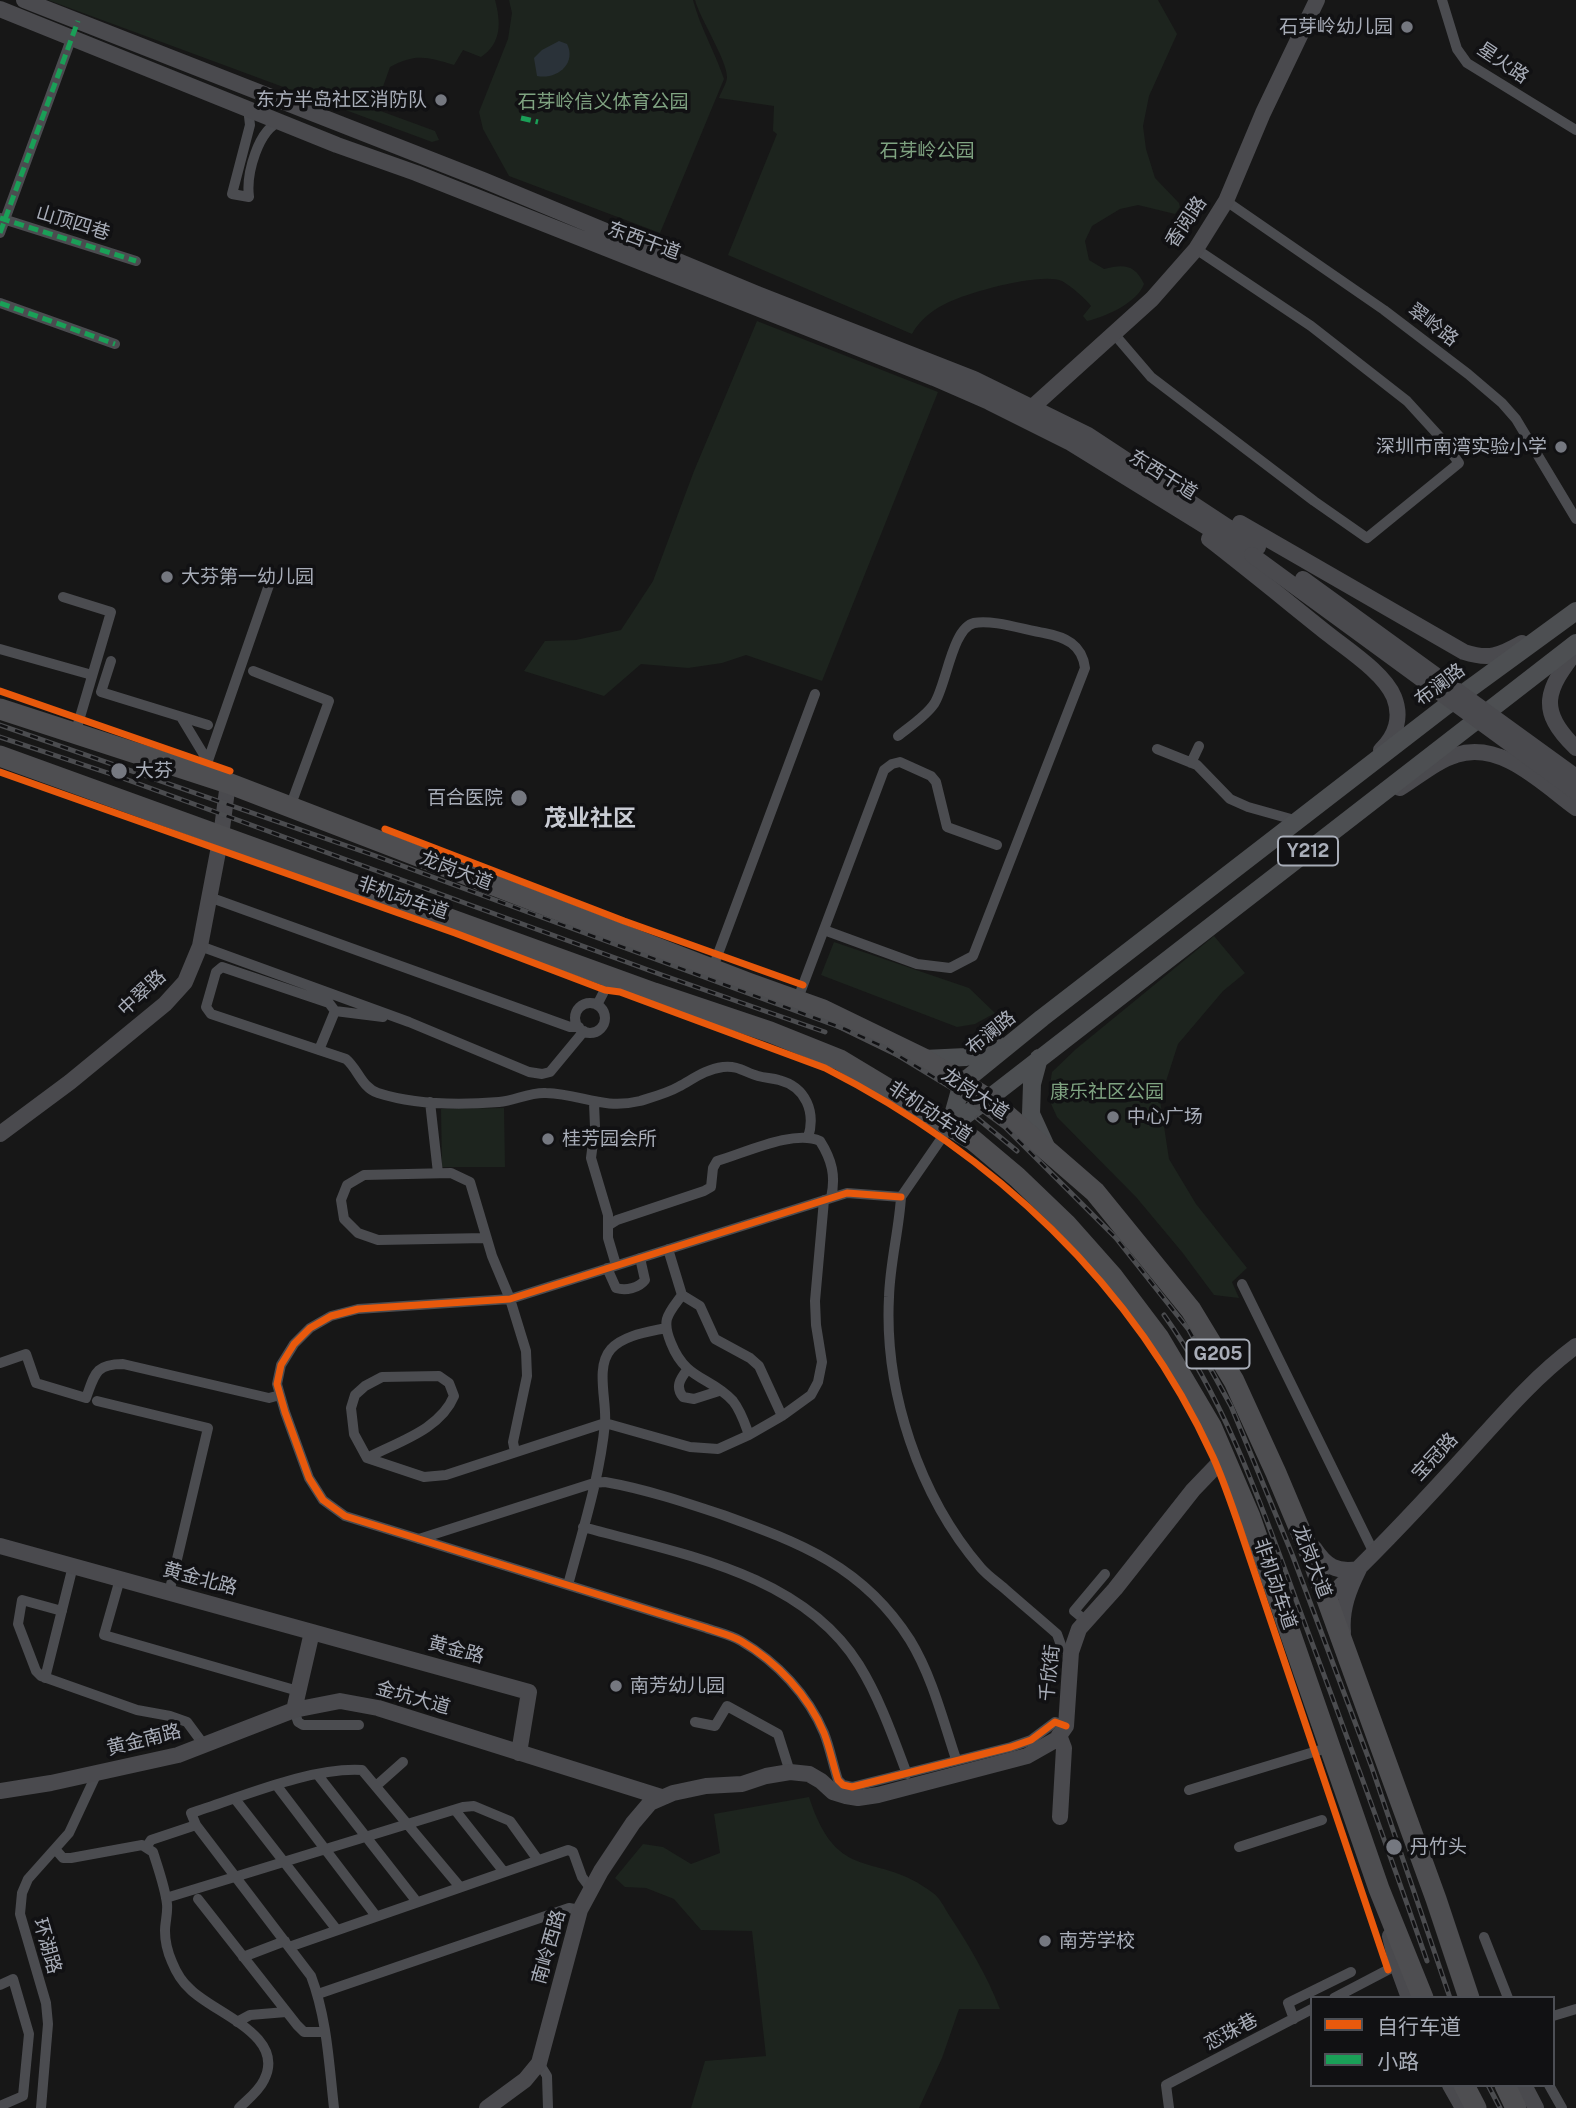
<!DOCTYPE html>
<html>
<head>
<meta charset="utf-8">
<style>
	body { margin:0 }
	#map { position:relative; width:1576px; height:2108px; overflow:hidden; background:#171717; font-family:"Public Sans","Noto Sans SC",sans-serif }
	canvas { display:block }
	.legend { position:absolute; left:1310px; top:1996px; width:245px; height:91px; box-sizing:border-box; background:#111113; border:2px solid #4d4f55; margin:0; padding:9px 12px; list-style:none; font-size:21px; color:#a8adb8 }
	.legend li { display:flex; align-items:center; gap:14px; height:35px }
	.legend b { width:35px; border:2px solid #4d4f55 }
</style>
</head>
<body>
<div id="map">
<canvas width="1576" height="2108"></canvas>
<ul class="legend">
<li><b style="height:9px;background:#e8590c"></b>自行车道</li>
<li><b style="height:9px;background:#1a9f57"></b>小路</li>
</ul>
</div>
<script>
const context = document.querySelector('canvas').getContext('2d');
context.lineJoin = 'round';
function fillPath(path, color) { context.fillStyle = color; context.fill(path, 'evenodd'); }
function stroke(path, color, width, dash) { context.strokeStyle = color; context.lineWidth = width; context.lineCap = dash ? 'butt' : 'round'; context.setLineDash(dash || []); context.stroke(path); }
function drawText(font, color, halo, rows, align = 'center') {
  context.font = font + ' "Public Sans","Noto Sans SC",sans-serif'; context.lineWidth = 7; context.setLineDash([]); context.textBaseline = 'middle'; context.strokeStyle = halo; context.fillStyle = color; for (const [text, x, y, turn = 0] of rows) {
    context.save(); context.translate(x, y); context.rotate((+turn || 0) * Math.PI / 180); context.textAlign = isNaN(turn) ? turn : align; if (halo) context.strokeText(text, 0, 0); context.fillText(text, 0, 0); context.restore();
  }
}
const green = new Path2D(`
	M 48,0 L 495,0 C 501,22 502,43 481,57 L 463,50 L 454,65 C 428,57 415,53 390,67 L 375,109 L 435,131 L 439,140 L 432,142 Z
	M 509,0 L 693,0 C 700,27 715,52 724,79 L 660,233 L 509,176 L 483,129 L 479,112 L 508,39 L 512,13 Z
	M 695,0 L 1158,0 L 1177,34 L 1149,96 L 1143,126 L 1146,149 L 1155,178 L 1179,203 L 1180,207 L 1175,214 L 1138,205 L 1120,209 L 1092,226 L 1085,241 L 1089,260 L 1104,269 C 1123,264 1135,264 1144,284 C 1137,303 1105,317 1087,321 L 1083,316 L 1091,306 C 1085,298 1071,286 1062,281 C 1041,272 970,292 949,302 C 934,309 920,319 912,334 L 728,255 L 777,134 L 773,131 L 774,106 L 719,98 C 721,92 727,83 727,77 C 727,60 701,21 695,0 Z
	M 757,321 L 938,392 L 822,681 L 746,655 L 722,663 L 688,668 L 641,664 L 604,696 L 524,671 L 545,641 L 576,640 L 621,630 L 653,581 L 694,471 Z
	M 1214,936 L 1245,973 L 1223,991 L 1178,1044 L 1160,1100 L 1169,1159 L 1196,1204 L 1247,1268 L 1232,1282 L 1239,1298 L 1214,1295 L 1182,1252 L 1136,1197 L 1057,1117 L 1048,1097 L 1052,1072 L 1076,1049 Z
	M 834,942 L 969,988 L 995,1013 L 975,1024 L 957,1027 L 821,975 Z
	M 504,1108 L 505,1167 L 442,1167 L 441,1109 Z
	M 809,1797 C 838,1887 876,1849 933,1893 C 940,1898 944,1907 949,1915 C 969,1945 987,1976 1000,2009 L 959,2009 L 942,2058 L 919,2108 L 691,2108 L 705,2061 L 766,2056 L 752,1931 L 701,1930 L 674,1899 L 646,1888 L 625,1887 L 615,1878 L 643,1844 L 663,1847 L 691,1864 L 720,1853 L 714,1814 Z`);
const water = new Path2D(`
	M 559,41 L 567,44 C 577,64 556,80 537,76 L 534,58 L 542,50 Z`);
const street = new Path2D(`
	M 1442,0 L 1457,49 L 1467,63 L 1576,130
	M 248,108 L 250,125 L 232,194 L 249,197 C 246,174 258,129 281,121
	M 1226,201 L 1384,310 L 1468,374 L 1502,403 L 1516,419 L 1576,519
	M 0,218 L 136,261
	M 0,233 L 73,34
	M 0,303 L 115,344
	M 1115,335 L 1151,377 L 1314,501 L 1367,538 L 1459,463 L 1439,436 L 1407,401 L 1311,326 L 1196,249
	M 63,597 L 111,612 L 75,734
	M 0,649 L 92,675
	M 111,661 L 101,692 L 208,725
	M 253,671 L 329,701 L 290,807
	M 181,717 L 207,760
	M 1157,749 L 1197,765 L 1230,799 L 1248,807 L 1298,821
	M 1191,763 L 1199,746
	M 203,775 L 269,585
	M 209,897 L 570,1027 L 579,1027
	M 824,930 L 917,964 L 950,968 L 973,956 L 1085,668 C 1082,644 1065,637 1044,633 C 1025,630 992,619 974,623 C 952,628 946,687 934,704 C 926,716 909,727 898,736
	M 200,946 L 409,1022 L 529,1072 L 542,1074 L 550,1072 L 584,1031
	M 712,970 L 815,694
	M 797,1001 L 884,770 L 892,764 L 900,762 L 931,776 L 936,782 L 947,827 L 997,845
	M575 1018a15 15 0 1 1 30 0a15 15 0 1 1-30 0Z
	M 597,1005 L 611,978
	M 335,1011 L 329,1003 L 222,967 L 216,972 L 206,1007 L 211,1014 L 346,1059 C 358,1069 362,1088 378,1093 C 415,1105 461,1105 499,1102 C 515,1101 529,1092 546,1093 C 582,1094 602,1110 640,1101 C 653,1097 668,1093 680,1086 C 693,1079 706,1069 723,1067 C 738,1065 746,1073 758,1076 C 765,1078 772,1078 779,1080 C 806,1087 816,1112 808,1138
	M 319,1050 L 335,1011 L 383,1017
	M 430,1102 L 438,1173
	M 594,1103 L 595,1127 L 591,1158 L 608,1215 L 608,1238 L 616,1265
	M 901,1197 L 847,1193 L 510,1299 L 358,1309 L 331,1316 L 310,1328 L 294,1344 L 281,1365 L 277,1384 L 285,1412 L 309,1478 L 323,1500 L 345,1516 L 706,1628 C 717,1632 731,1635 741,1641 C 777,1662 808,1695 824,1733 C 830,1748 833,1765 838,1780 L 843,1785 L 852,1787 L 1011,1747 L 1031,1740 L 1055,1722 L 1066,1726
	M 901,1197 C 899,1230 890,1263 889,1297 C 884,1391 919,1496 981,1568 C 988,1576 997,1582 1005,1589 C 1022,1604 1040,1619 1057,1634 L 1062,1648 L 1071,1652
	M 901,1197 L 950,1126
	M 609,1225 L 617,1220 L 704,1191 L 711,1187 L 713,1168 L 717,1161 C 745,1153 794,1129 820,1141 C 832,1160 836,1176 831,1198
	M 486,1238 L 378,1240 L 358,1233 L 344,1219 L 341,1200 L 347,1185 L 364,1175 L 451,1173 L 470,1182 L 492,1256 L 510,1299 L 526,1351 L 527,1376 L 513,1442 L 515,1452
	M 668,1249 L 682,1295 C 668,1314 661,1319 671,1343 C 686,1381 710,1376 733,1401 C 741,1411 745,1424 749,1435
	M 607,1268 L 616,1288 C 626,1291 639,1288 645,1280 L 640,1258
	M 1242,1284 L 1374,1553
	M 682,1295 L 700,1306 L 715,1339 L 750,1358 L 759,1366 L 782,1416
	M 0,1363 L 26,1354 L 36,1383 L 86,1398 C 95,1374 95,1364 123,1364 L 269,1398 L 280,1395
	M 687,1370 C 680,1379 675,1387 683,1397 L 694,1399 L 719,1391
	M 97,1401 L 208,1428 L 169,1593
	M 367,1458 C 397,1442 440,1430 454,1396 L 449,1383 L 439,1376 L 382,1377 L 365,1386 L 355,1395 L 351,1408 L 354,1434 L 367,1458 L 424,1477 L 446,1475 L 605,1423 L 690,1447 L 718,1449 L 749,1435 L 782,1416 L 811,1395 L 818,1382 L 822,1362 L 816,1325 L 815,1301 L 824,1200
	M 583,1527 C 680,1554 802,1573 859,1665 C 880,1699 893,1737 907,1774
	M 419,1539 L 594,1483 L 605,1482 C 645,1489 684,1502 723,1515 C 800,1543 863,1566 910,1640 C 932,1676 943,1720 956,1759
	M 120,1579 L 104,1635 L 298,1691
	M 568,1585 C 582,1532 600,1477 605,1423 C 607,1401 595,1367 611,1349 C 624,1335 648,1332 666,1328
	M 62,1611 L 22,1600 L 18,1624 L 36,1671 L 41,1676 L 137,1710 L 170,1716 L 187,1722 L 204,1745
	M 1086,1621 L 1074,1611 L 1105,1574
	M 45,1678 L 73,1566
	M 294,1710 L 298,1722 L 303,1725 L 359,1725
	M 695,1722 L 715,1726 L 727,1706 L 778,1734 L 790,1772
	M 317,1774 L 417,1902
	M 277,1786 L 376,1916
	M 376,1786 L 403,1762
	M 1189,1790 L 1330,1747
	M 235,1799 L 337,1930
	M 455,1810 L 504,1872
	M 147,1846 L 151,1840 L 196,1825
	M 1239,1847 L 1322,1820
	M 56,1850 L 63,1858 L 71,1858 L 142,1845 L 153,1852 C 158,1868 165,1887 167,1904 C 168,1913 165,1922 165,1931 C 165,1941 168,1953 172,1962 C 176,1972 182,1982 190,1989 C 213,2013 287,2035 264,2080 C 259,2091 247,2100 239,2108
	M 166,1898 L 463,1807 L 474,1806 L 510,1821 L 538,1860
	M 198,1899 L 297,2025 L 304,2032 L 325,2032
	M 1484,1937 L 1508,1998
	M 289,1947 L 568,1850 L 573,1852 L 582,1877 L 591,1889
	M 243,1957 L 285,1941
	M 0,1985 L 13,1979 L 29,2034 L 23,2096 L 0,2106
	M 318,1994 L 569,1908 L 580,1910
	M 1334,1998 L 1397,1965
	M 1553,2016 L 1576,2009
	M 1294,2019 L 1288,2003 L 1351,1972
	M 237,2022 L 250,2015 L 286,2012
	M 539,2063 L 547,2076 L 548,2108
	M 1549,2085 L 1562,2108
	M 41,2108 L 48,2024 L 46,2003 L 20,1914 L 22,1893 L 28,1879 L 69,1833 L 97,1773
	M 334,2108 C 329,2064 327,2018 311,1976 L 196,1825 L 191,1813 C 242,1797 310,1767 362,1770 L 460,1887
	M 1169,2108 L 1166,2085 L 1312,2009`);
const secondary = new Path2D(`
	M 24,0 L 483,180 L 757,294 L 974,379 L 1088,435 L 1258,547
	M 0,9 L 337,145 L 416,173 L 934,378 L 989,402 L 1069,442 L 1252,555
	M 1027,412 L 1152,299 L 1196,249 L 1226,201 L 1263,113 L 1317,0
	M 1240,523 L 1464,652 C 1489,660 1499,656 1522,643
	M 1209,539 C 1249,570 1288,602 1328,634 C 1348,650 1384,673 1394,697 C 1402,717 1396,736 1381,750
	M 1576,651 C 1547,689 1536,710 1576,748
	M 1400,788 C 1418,777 1436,761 1456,755 C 1501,740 1543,784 1576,808
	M 0,1134 L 70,1082 L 165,1004 L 185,982 L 200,946 L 221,836 L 228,783
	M 0,1546 L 312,1632 L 294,1710
	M 1314,1548 C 1326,1566 1336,1573 1359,1569 C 1349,1589 1341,1609 1343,1632
	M 1327,1599 C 1371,1557 1413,1513 1454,1468 C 1494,1425 1529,1381 1576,1346
	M 312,1632 L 529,1692 L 519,1753
	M 1059,1735 L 1064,1748 L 1060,1817
	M 0,1791 L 51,1783 L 178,1755 L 294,1710 L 340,1701 L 378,1708 L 661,1797
	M 1390,1936 L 1397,1965 L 1409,1998
	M 1450,2085 L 1463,2108
	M 1524,2085 L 1536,2108
	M 487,2108 L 525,2080 L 539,2063 L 580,1910 L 601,1871 L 633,1823 L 650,1803 L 673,1793 L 706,1786 L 742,1784 L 766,1776 L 790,1772 L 809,1774 L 821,1781 L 833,1792 L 846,1796 L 858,1798 L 878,1795 L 1027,1756 L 1057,1739 L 1066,1726 L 1071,1652 L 1079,1629 L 1115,1589 L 1193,1490 L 1218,1464 L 1227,1459`);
const primary = new Path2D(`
	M 1039,1058 L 1032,1084 L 1031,1114 L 1047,1149
	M 924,1059 L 966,1057 L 1000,1046
	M 950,1126 L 962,1083 L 1042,1018 L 1446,706 L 1576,611
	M 950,1126 L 988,1099 L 1576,643`);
const highway = new Path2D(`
	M 0,709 L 228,783 L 748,983 L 823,1010 L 924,1059 L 988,1099 L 1095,1192 L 1191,1310 L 1234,1381 L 1276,1473 L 1313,1561 L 1436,1899 L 1469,1998
	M 0,756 L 654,993 L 770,1032 L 840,1060 L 973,1140 L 1017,1177 L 1066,1224 L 1113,1277 L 1159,1338 L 1211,1426 L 1250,1517 L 1379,1889 L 1423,1998
	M 1464,2085 L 1476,2108
	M 1505,2085 L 1516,2108`);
const rail = new Path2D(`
	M 0,725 L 373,855 L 845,1029 L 886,1048 L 955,1090 L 1005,1127 L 1116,1238 L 1189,1330 L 1231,1406 L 1292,1554 L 1371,1765 L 1450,1998
	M 0,737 L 117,776 L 662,975 L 825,1032
	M 977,1118 L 1017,1151
	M 1164,1315 C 1227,1403 1262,1507 1299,1608 C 1343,1725 1386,1843 1427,1961
	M 1488,2085 L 1500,2108`);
const secondaryBridge = new Path2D(`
	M 1252,555 L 1576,792
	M 1303,579 L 1576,777`);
const quiet = new Path2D(`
	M 584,107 L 590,101
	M 521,118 L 538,122
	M 0,218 L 136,261
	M 0,233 L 78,21
	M 0,303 L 115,344`);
const cycleway = new Path2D(`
	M 0,691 L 230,771
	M 0,772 L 455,933 L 605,990 L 620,992 L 825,1068 C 992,1153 1134,1284 1213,1457 C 1223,1479 1231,1503 1239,1526 L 1388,1970
	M 385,829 L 624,921 L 803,985
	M 901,1197 L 847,1193 L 510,1299 L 358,1309 L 331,1316 L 310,1328 L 294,1344 L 281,1365 L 277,1384 L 285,1412 L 309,1478 L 323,1500 L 345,1516 L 706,1628 C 717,1632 731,1635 741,1641 C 777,1662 808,1695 824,1733 C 830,1748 833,1765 838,1780 L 843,1785 L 852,1787 L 1011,1747 L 1031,1740 L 1055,1722 L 1066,1726`);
const markers = [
	[1407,27,7,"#757880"],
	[441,100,7,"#757880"],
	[1561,447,7,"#757880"],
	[167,577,7,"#757880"],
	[119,771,9,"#757880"],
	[519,798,9,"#757880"],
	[1113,1117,7,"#757880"],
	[548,1139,7,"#757880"],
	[616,1686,7,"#757880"],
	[1394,1847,9,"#757880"],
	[1045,1941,7,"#757880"]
];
const shields = [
	[1308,851,60],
	[1218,1354,63]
];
const shieldNames = [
	["Y212",1308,851],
	["G205",1218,1354]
];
const poiNames = [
	["石芽岭幼儿园",1393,27,"right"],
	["东方半岛社区消防队",427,100,"right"],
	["深圳市南湾实验小学",1547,447,"right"],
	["大芬第一幼儿园",181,577],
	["大芬",135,771],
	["百合医院",503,798,"right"],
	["中心广场",1127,1117],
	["桂芳园会所",562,1139],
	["南芳幼儿园",630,1686],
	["丹竹头",1410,1847],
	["南芳学校",1059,1941]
];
const streetNames = [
	["星火路",1503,63,34],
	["香阅路",1186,222,-56],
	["山顶四巷",73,223,17],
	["东西干道",644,241,20],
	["翠岭路",1433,325,37],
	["东西干道",1163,475,32],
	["布澜路",1440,685,-37],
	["龙岗大道",456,871,21],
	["非机动车道",403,898,19],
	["中翠路",142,993,-43],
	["布澜路",991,1033,-39],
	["龙岗大道",975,1094,34],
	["非机动车道",930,1112,33],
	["宝冠路",1435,1457,-47],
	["龙岗大道",1312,1562,69],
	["黄金北路",200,1579,15],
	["非机动车道",1275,1584,71],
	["黄金路",456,1650,15],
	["千欣街",1050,1673,-84],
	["金坑大道",413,1698,16],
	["黄金南路",144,1740,-14],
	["环湖路",47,1946,74],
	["南岭西路",549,1947,-74],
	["恋珠巷",1231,2032,-28]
];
const parkNames = [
	["石芽岭信义体育公园",603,102],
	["石芽岭公园",927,151],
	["康乐社区公园",1107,1092]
];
const quarterNames = [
	["茂业社区",590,819]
];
fillPath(green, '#1d241e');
fillPath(water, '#2a3239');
stroke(street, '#4b4c50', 10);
stroke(secondary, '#4a4a4e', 16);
stroke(primary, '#4d4f52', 18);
stroke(highway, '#4e4e51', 21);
stroke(rail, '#4b4c4f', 5);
stroke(rail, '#111113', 2.5, [8]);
stroke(secondaryBridge, '#4a4a4e', 16);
stroke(quiet, '#1a9f57', 5, [10, 5]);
stroke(cycleway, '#e8590c', 7);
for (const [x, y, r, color] of markers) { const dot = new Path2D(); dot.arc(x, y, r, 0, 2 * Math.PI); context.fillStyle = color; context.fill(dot); stroke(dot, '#111113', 2.5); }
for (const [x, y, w] of shields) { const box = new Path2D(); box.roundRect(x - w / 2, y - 14.5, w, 29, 5); context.fillStyle = '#111113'; context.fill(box); stroke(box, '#a8adb8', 2); }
drawText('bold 18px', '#a8adb8', null, shieldNames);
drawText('19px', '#a8adb8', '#111113', poiNames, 'left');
drawText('19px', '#a8adb8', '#111113', streetNames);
drawText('19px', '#7fa381', '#111113', parkNames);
drawText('bold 23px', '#c9ccd4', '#111113', quarterNames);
</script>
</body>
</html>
